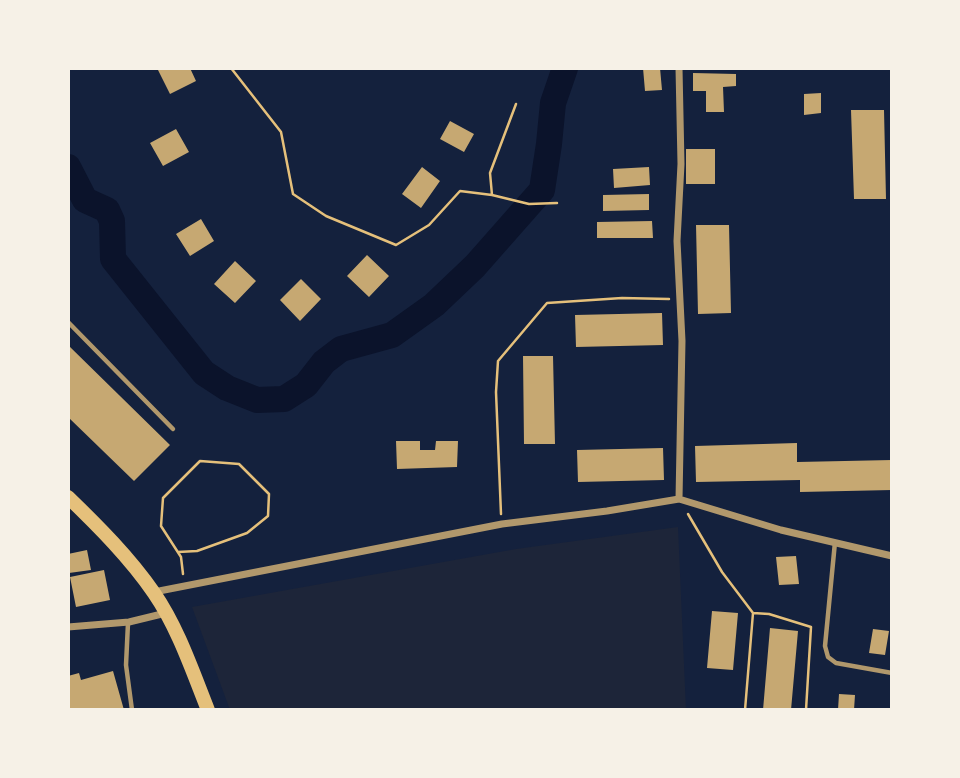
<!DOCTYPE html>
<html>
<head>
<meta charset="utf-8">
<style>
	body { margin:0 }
	#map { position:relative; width:960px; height:778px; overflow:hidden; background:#14213d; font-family:"Sofia Sans Condensed",sans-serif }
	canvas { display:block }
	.frame { position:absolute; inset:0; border:70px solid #f6f1e7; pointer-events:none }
</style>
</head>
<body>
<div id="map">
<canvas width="960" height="778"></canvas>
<div class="frame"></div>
</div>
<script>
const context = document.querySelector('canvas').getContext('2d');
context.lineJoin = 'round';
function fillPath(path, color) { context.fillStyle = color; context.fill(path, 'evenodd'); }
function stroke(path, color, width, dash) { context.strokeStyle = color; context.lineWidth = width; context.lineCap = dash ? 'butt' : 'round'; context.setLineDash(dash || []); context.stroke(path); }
const green = new Path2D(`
	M 678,527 L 686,710 L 230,710 L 192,607 L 516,549 Z`);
const river = new Path2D(`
	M 68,167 L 85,200 L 107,210 L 112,221 L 113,259 L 204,373 L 227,388 L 257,400 L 284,399 L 306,385 L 324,362 L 341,349 L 392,335 L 434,305 L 475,266 L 542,190 L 549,144 L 553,103 L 565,68`);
const building = new Path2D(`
	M 161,68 L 190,68 L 196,81 L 170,94 L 158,70 Z
	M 643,68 L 660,68 L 662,90 L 645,91 Z
	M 693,73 L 736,74 L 736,86 L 723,87 L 724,112 L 706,112 L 706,91 L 693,91 Z
	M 821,93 L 821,113 L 804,115 L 804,94 Z
	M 851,110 L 884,110 L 886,199 L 854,199 Z
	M 450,121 L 474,134 L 464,152 L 440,139 Z
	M 176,129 L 189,152 L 163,166 L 150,143 Z
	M 686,149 L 715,149 L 715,184 L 686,184 Z
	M 422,167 L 440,181 L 421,208 L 402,194 Z
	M 649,167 L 650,185 L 614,188 L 613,169 Z
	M 649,194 L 649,210 L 603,211 L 603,195 Z
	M 201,219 L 214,241 L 190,256 L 176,234 Z
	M 652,221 L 653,238 L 597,238 L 597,222 Z
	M 696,225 L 729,225 L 731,313 L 698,314 Z
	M 367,255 L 389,276 L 369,297 L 347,276 Z
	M 235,261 L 256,281 L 235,303 L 214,284 Z
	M 301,279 L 321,299 L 300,321 L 280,300 Z
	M 662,313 L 663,345 L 576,347 L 575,315 Z
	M 68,345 L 170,445 L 134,481 L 68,417 Z
	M 523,356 L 553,356 L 555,444 L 524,444 Z
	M 396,441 L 420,441 L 420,450 L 435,450 L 436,441 L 458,441 L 457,467 L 397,469 Z
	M 797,443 L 797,462 L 892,460 L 892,490 L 800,492 L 800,480 L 696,482 L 695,446 Z
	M 663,448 L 664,480 L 578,482 L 577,450 Z
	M 87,550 L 91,570 L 69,573 L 68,554 Z
	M 796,556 L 799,584 L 779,585 L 776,557 Z
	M 104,570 L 110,600 L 76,607 L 70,577 Z
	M 712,611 L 738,613 L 733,670 L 707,668 Z
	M 770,628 L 798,631 L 791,710 L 763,710 Z
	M 873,629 L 889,631 L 885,655 L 869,653 Z
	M 113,671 L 124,710 L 68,710 L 68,676 L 79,673 L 81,680 Z
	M 839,694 L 855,695 L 854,710 L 838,710 Z`);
const path = new Path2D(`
	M 231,68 L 281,132 L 293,194 L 326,216 L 396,245 L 429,225 L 460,191 L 492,195 L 529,204 L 557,203
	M 492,195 L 490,173 L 516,104
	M 501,514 L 496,392 L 498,361 L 547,303 L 622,298 L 669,299
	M 688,514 L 722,572 L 753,613
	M 178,552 L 197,551 L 247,533 L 268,516 L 269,494 L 239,464 L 200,461 L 163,498 L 161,526 L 181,557 L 183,574
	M 745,710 L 753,613 L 769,614 L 811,627 L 806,710`);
const service = new Path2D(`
	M 68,322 L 173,429
	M 835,542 L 825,646 L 828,657 L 836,663 L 892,673
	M 128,623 L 126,665 L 132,710`);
const minor = new Path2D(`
	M 679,68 L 681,164 L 677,241 L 682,341 L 679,499
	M 154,592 L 502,524 L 607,511 L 679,499 L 781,530 L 892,556
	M 68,627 L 129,622 L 166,613`);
const primary = new Path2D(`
	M 68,497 C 98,526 130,558 154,593 C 178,628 192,670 208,710`);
fillPath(green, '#1d2539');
stroke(river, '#0b132b', 26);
fillPath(building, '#c6a872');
stroke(path, '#e5c07b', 2.5);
stroke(service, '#b1986c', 4.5);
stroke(minor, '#b1986c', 7);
stroke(primary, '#e5c07b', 14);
</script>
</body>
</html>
